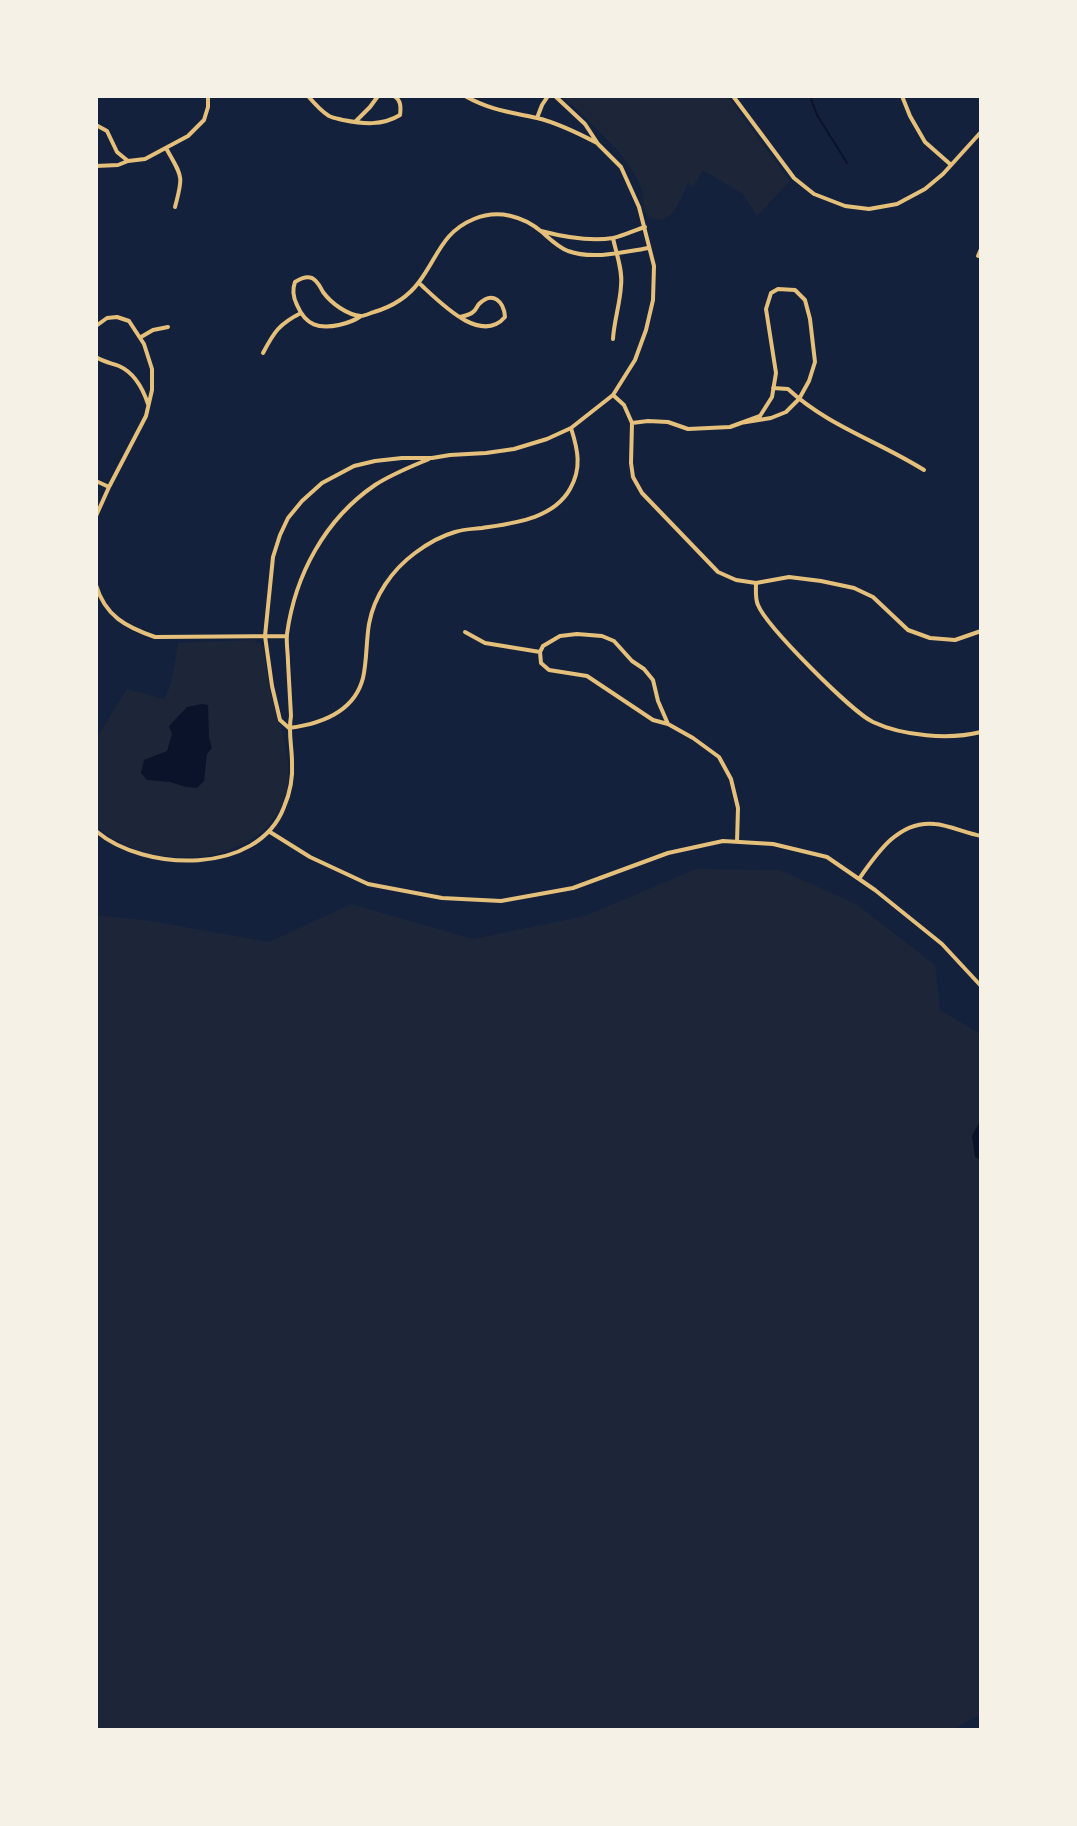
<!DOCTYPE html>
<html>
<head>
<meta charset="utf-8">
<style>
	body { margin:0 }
	#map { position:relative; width:1077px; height:1826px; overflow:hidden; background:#14213d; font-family:Raleway,sans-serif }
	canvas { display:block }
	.frame { position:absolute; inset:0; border:98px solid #f6f1e7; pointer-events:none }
</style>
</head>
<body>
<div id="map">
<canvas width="1077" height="1826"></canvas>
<div class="frame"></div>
</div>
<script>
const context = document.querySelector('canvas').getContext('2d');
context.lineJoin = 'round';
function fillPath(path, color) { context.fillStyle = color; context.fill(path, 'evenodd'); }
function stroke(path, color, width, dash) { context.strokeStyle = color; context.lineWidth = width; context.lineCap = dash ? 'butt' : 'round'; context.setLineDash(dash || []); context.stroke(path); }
const green = new Path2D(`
	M 561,96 L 727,96 L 790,181 L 757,216 L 743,194 L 703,170 L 694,186 L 688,183 C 682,195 672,228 652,218 C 640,213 645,195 640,185 C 626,154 598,131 574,106 L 570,104 Z
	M 255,640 L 263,646 C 265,658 266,670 268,682 C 275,714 291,747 288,780 C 282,848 200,869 144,852 C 127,847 111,838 96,827 L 96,739 L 127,689 L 164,699 L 171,684 L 178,643 Z
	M 696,869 L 780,870 L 856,904 L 935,965 L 940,1010 L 981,1034 L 981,1714 L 952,1730 L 96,1730 L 96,915 L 151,921 L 269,942 L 351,904 L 473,939 L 585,916 Z`);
const water = new Path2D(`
	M 202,704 L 208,705 L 209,738 L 212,748 L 207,754 L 204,781 L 197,788 L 186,787 L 170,782 L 147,780 L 141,773 L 144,760 L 167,751 L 172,734 L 169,726 L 187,707 Z
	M 981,1119 L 981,1161 L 975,1157 L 972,1136 Z`);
const stream = new Path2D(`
	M 810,96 L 817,115 L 847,163`);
const minor = new Path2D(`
	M 308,96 C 314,103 321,111 329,116 C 333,118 339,119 343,120 C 363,124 382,126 400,115 C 401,107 401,100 394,96
	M 465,96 C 490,110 509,112 537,118 C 558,123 578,133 597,143
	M 733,96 L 794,178 L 814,194 L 845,206 L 869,209 L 897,204 L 925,189 L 943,174 L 981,132
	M 902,96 L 910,116 L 925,142 L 950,164
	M 537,118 L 542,105 L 548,96
	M 355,122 L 370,107 L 378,96
	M 96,125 L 107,131 L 117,152 L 128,161
	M 166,148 C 182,177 184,174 175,207
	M 96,166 L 118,165 L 128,161 L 145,159 L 188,136 L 204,120 L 208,107 L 208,96
	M 541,231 C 564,237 589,242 613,238 C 623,236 635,230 645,227
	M 613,238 C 616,253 623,270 621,286 C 620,304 614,321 613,339
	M 978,256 L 981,249
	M 419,283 C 438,300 480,346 505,317 C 504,302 493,290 479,304 C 477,306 476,310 473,312 C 470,315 464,316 460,317
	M 361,316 C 354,321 348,323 339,325 C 319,329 306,326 297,305 C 293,297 292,290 295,282 C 300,279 305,276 312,278 C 318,281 320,287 323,292 C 331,303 347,315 361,316 C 365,316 370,313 374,312 C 391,307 408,297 419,282 C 438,257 442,232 474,219 C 498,209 523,216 542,232 C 550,239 558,247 568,251 C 593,260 624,252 649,248
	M 96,326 L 107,318 L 117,317 L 129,321 L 144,344 L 152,369 L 152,390 L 146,416 L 109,487 L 96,516
	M 141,337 L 153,330 L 168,327
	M 263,353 C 274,332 279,324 301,313
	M 96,357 C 104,362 111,363 119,366 C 135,373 143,389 148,404
	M 773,388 L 788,389 C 828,426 878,441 924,470
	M 613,395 L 624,405 L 632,423 L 631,463 L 633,477 L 642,493 L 718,572 L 736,580 L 756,583 L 789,577 L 821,581 L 854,588 L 873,597 L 908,630 L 930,638 L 955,640 L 981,631
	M 632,423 L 648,421 L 668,422 L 688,429 L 730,427 L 760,416 L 772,397 L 776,373 L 766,309 L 771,293 L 778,289 L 795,290 L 805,300 L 810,319 L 815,362 L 809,381 L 799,399 L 786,412 L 771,418 L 740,423
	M 96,481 L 109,487
	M 756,583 C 756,590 755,599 758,605 C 767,627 852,712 873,722 C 903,736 949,740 981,732
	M 96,585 C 105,616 126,627 155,637 L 287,636
	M 465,632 L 485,643 L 540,652
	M 668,724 L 658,701 L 653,680 L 644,669 L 632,661 L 614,641 L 602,636 L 577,634 L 560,636 L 543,646 L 540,652 L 541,663 L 549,670 L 587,676 L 653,720 L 668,724 L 693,738 L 719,757 L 731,779 L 738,808 L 737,842
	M 289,728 L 280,720 L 272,686 L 265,636 L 273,557 L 280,535 L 288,518 L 302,501 L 322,483 L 354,466 L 375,461 L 402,458 L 432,458 L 450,455 L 486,453 L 514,449 L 547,439 L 571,428 L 613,395 L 635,360 L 646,330 L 653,300 L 654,266 L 639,207 L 621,167 L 598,144 L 585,124 L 555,96
	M 289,728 C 320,724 354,713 363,678 C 367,661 366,642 369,624 C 374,596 392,570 415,553 C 427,544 441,536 455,532 C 464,529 473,529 482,528 C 514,523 553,519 570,489 C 582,468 578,450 571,428
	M 96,831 C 144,872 258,876 284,807 C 290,793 293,778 292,762 C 292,747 288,732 291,716 C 290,698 289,680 288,662 C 288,653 286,643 287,634 C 295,575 325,519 375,485 C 392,474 410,467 429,459
	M 270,832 L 310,857 L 368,884 L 442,898 L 501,901 L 573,888 L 668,853 L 723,841 L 773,844 L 827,857 L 875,890 L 942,944 L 981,986
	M 859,879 C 877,853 899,820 935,824 C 948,825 966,833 981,836`);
fillPath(green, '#1d2539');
fillPath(water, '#0b132b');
stroke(stream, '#0b132b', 2);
stroke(minor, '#e5c07b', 4);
</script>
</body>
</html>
